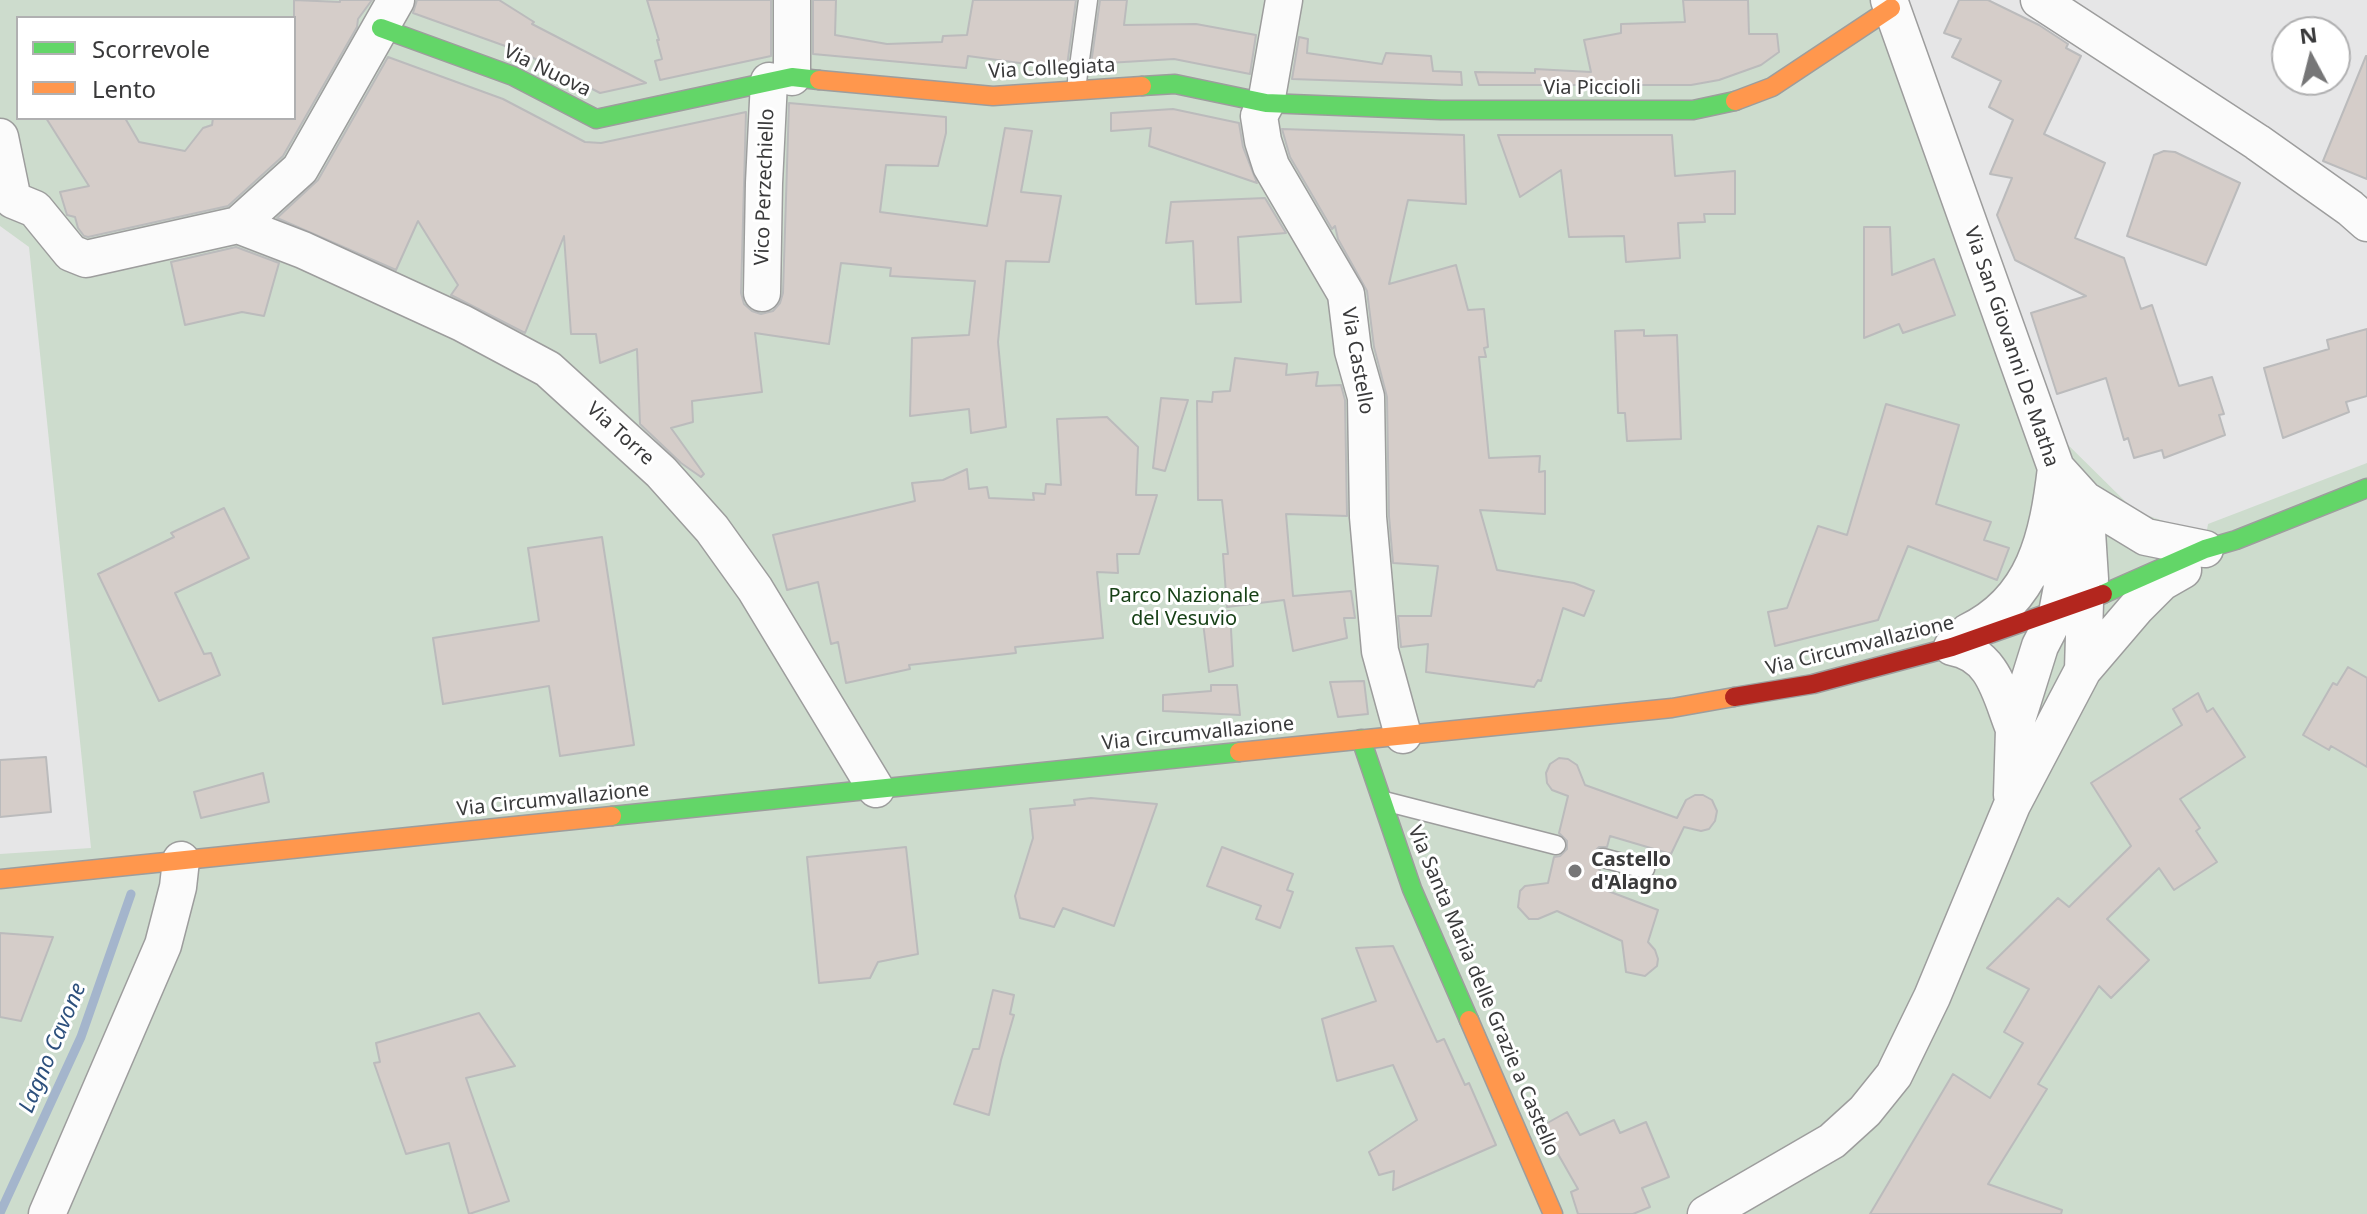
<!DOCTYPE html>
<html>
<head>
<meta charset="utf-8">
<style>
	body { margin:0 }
	#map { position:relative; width:2367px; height:1214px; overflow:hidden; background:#e6e6e7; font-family:"Noto Sans",sans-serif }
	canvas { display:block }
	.legend { position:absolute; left:16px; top:16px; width:280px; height:104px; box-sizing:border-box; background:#fff; border:2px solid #b0b0b1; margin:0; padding:10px 14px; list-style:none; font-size:24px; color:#3a3a3b }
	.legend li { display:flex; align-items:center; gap:16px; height:40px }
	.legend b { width:40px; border:2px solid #b0b0b1 }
	.north { position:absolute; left:2271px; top:16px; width:80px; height:80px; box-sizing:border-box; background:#fff; border:2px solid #b0b0b1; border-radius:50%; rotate:353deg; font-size:22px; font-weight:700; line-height:32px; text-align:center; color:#3a3a3b }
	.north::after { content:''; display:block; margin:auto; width:28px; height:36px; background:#767677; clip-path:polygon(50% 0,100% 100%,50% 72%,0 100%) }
</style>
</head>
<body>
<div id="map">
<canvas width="2367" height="1214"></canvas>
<ul class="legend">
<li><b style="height:10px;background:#63d668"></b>Scorrevole</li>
<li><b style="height:10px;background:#ff974d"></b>Lento</li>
</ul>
<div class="north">N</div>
</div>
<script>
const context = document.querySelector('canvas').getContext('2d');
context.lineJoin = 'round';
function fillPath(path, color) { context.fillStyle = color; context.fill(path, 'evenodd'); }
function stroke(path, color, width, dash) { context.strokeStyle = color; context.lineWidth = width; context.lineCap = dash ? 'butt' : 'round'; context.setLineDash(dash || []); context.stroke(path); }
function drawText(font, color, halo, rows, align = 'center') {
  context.font = font + ' "Noto Sans",sans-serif'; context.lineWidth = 6; context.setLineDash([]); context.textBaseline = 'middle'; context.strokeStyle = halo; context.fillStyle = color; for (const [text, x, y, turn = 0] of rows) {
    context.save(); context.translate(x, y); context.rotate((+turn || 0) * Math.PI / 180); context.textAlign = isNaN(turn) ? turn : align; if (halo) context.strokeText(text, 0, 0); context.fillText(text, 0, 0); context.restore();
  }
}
const green = new Path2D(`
	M 0,0 L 1907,0 L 2055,432 L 2135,511 L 2206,536 L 2208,524 L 2367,463 L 2367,1214 L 0,1214 L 0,854 L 91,848 L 29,247 L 0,226 ZM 18,18 L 294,18 L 294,118 L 18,118 Z`);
const stream = new Path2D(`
	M 0,1213 L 81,1037 L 131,894`);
const building = new Path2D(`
	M 294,0 L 340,2 L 340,0 L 372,0 L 358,19 L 357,27 L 283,156 L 228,206 L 88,237 L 84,236 L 78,228 L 75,217 L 67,215 L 60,192 L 89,186 L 46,118 L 125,118 L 139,142 L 185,151 L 203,128 L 212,125 L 213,118 L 294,118 Z
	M 417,0 L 499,0 L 534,22 L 532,24 L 646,83 L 600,93 L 522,52 L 413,13 Z
	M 647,0 L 771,0 L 771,56 L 660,80 L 655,61 L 662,59 L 657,40 L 659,40 Z
	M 813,0 L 836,0 L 835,35 L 887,44 L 942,42 L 943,36 L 967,35 L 973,0 L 1076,0 L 1067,66 L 1049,67 L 968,56 L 966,68 L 813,54 Z
	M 1100,0 L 1127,0 L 1124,25 L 1196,24 L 1256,35 L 1250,74 L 1174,59 L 1091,64 Z
	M 1683,0 L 1748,0 L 1749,34 L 1777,34 L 1779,52 L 1761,65 L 1719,80 L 1691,85 L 1479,85 L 1475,72 L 1535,73 L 1535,69 L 1591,72 L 1584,40 L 1621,33 L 1621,24 L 1685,22 Z
	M 1959,0 L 1988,0 L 2039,25 L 2068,44 L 2066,48 L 2081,56 L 2044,134 L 2105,163 L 2075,238 L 2124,258 L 2141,309 L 2152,305 L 2179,386 L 2212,377 L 2224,414 L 2219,415 L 2225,435 L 2164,458 L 2162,450 L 2134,458 L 2128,438 L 2124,440 L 2106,378 L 2057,394 L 2031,313 L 2086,296 L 2015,260 L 1997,215 L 2012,178 L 1990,174 L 2013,120 L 1989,107 L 2001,81 L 1952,57 L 1961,39 L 1944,33 Z
	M 1299,37 L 1308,39 L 1307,53 L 1382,64 L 1386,53 L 1431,56 L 1433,71 L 1461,72 L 1462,85 L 1292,79 Z
	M 2366,56 L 2367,56 L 2367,179 L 2323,161 Z
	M 388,57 L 503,99 L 585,142 L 601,143 L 746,112 L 741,293 L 744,304 L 752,311 L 761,314 L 773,311 L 780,303 L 783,293 L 789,103 L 946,117 L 946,133 L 938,166 L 886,165 L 880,212 L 987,226 L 1005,128 L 1032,131 L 1021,192 L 1061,196 L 1049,262 L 1006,261 L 998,342 L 1006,427 L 971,433 L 969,409 L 910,416 L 912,338 L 969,335 L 975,281 L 890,276 L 891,268 L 841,263 L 829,344 L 755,333 L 762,392 L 692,401 L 693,422 L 671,428 L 704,474 L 701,477 L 681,463 L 640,424 L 637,349 L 600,363 L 596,334 L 571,334 L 564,236 L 525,333 L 451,295 L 458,285 L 418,221 L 396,270 L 277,218 L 318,180 Z
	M 1173,109 L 1239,123 L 1243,147 L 1257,183 L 1149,146 L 1151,128 L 1111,131 L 1111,113 Z
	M 1282,129 L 1464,135 L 1466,204 L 1408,200 L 1389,284 L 1456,265 L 1468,310 L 1484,309 L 1488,347 L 1484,348 L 1486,357 L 1479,357 L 1489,458 L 1540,456 L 1539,472 L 1545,471 L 1545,514 L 1480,510 L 1497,570 L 1574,583 L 1594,591 L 1584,616 L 1563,608 L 1541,681 L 1538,680 L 1534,687 L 1426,672 L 1428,644 L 1401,647 L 1398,616 L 1431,616 L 1438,566 L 1393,563 L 1389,516 L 1387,397 L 1374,347 L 1367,291 L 1338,239 L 1335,226 L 1332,229 L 1290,157 Z
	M 1498,135 L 1672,135 L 1675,176 L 1735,171 L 1735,214 L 1704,214 L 1705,222 L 1678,223 L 1680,258 L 1626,262 L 1624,236 L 1569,237 L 1561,170 L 1520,197 Z
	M 2164,151 L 2175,152 L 2240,183 L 2206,265 L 2127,236 L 2154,155 Z
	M 1265,198 L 1286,233 L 1238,237 L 1241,302 L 1196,304 L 1193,241 L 1166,243 L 1171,202 Z
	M 1864,227 L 1890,227 L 1892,275 L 1934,259 L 1955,315 L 1903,333 L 1899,324 L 1864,338 Z
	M 236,247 L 279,263 L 264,316 L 242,312 L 185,325 L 171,262 Z
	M 2367,329 L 2367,396 L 2346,402 L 2349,412 L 2283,438 L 2264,368 L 2329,349 L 2327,340 Z
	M 1644,330 L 1644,336 L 1677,335 L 1681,439 L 1627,441 L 1625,413 L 1618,413 L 1615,331 Z
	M 1235,358 L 1287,364 L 1286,375 L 1318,372 L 1316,386 L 1341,385 L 1345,400 L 1347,516 L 1286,514 L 1293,596 L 1351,591 L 1355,618 L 1344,618 L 1347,638 L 1293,651 L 1284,600 L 1227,607 L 1223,554 L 1228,554 L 1222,500 L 1198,500 L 1197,401 L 1212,402 L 1213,392 L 1230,391 Z
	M 1161,398 L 1188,400 L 1165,471 L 1153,468 Z
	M 1886,404 L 1959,425 L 1936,504 L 1991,522 L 1984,540 L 2009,548 L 1997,580 L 1908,546 L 1878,620 L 1775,646 L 1768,612 L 1787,608 L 1818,526 L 1847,535 Z
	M 1107,417 L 1138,447 L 1136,495 L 1157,495 L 1139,554 L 1117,554 L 1118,573 L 1097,572 L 1103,638 L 1015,647 L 1016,653 L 909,665 L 910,669 L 846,683 L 838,642 L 831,644 L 818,582 L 787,590 L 773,535 L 915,501 L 912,483 L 943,480 L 967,469 L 969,489 L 987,487 L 989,498 L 1034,500 L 1033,493 L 1045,494 L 1046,484 L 1061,485 L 1057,419 Z
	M 224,508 L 249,558 L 175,593 L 204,654 L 211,653 L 220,675 L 159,701 L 98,574 L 174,537 L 171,533 Z
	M 602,537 L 634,745 L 560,756 L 549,686 L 443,704 L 433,638 L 539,621 L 528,548 Z
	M 1230,611 L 1233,666 L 1209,672 L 1202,614 Z
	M 2348,667 L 2367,678 L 2367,767 L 2331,746 L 2329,750 L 2303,735 L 2333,683 L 2337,685 Z
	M 1364,681 L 1368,714 L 1338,717 L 1330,682 Z
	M 1211,685 L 1237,685 L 1240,715 L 1163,711 L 1163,695 L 1211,691 Z
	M 2198,693 L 2207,712 L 2213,708 L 2245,757 L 2180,799 L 2200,828 L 2196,831 L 2217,862 L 2174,890 L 2159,868 L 2107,919 L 2149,960 L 2111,998 L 2099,986 L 2038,1084 L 2047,1089 L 1988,1184 L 2062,1210 L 2061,1214 L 1870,1214 L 1953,1074 L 1990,1098 L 2023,1043 L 2004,1032 L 2029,989 L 1987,968 L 2058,898 L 2069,907 L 2131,846 L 2091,783 L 2182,725 L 2173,709 Z
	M 46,757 L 51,812 L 0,817 L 0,760 Z
	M 1559,758 L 1568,759 L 1577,765 L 1585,785 L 1677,818 L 1686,800 L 1695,795 L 1703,795 L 1712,800 L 1717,811 L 1715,821 L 1709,829 L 1701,831 L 1684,827 L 1671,854 L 1610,836 L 1607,847 L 1599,847 L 1592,854 L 1592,862 L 1600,870 L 1595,886 L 1658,910 L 1648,942 L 1655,950 L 1658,959 L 1657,966 L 1645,976 L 1626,972 L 1622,941 L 1557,911 L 1538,919 L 1529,919 L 1518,907 L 1520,891 L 1525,886 L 1548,883 L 1554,857 L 1560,856 L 1567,849 L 1567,841 L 1559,833 L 1568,796 L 1552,790 L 1547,783 L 1546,773 L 1550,764 Z
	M 263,773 L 269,802 L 201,818 L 194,792 Z
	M 1091,798 L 1157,804 L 1114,926 L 1063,908 L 1054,927 L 1020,918 L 1015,896 L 1033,838 L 1030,809 L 1075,805 L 1074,800 Z
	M 906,847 L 918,954 L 878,962 L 870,978 L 819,983 L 807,857 Z
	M 1222,847 L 1293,874 L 1287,890 L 1293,892 L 1280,928 L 1256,919 L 1261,906 L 1207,886 Z
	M 0,933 L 53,937 L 21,1021 L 0,1017 Z
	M 1393,946 L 1437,1042 L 1444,1039 L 1465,1085 L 1469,1083 L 1496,1145 L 1393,1190 L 1394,1171 L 1379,1175 L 1369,1152 L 1417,1120 L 1393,1065 L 1337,1081 L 1322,1019 L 1376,1001 L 1356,948 Z
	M 993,990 L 1014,995 L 1010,1014 L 1014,1015 L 1001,1060 L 989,1115 L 954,1104 L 973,1049 L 979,1049 Z
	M 479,1013 L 515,1066 L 466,1078 L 509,1201 L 469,1214 L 449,1143 L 406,1154 L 374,1063 L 380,1062 L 376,1043 Z
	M 1567,1112 L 1580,1135 L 1614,1120 L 1620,1133 L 1646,1122 L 1669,1177 L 1642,1188 L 1650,1207 L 1633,1214 L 1578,1214 L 1571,1192 L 1578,1189 L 1542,1126 Z`);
const lane = new Path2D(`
	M 1076,89 L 1088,0
	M 1384,801 L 1556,845
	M 1603,858 L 1645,869`);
const street = new Path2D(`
	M 1284,0 L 1266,103 L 1259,116 L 1263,141 L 1271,166 L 1346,294 L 1353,351 L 1366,397 L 1368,517 L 1380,651 L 1403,735
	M 1889,0 L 2056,468 C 2048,536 2035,600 1968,632
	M 2039,0 L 2257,142 L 2350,208 L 2367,223
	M 792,77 L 792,0
	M 0,137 L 13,200
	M 13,200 L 35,209 L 71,253 L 86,259 L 238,225 L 300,169 L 396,0
	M 238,225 L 303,250 L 462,323 L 548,369 L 661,472 L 712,529 L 755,589 L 876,789
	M 762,293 L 764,183 L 769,81
	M 2056,468 L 2085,500 L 2146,537 L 2205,549
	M 1952,647 C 1994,654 2000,694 2014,729
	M 2083,670 L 2085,602 L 2090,579 L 2085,500
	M 2012,795 L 2014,729 L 2040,646 L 2057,613 L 2062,587 L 2052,520
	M 47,1214 L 163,945 L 178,887 L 181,860
	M 1706,1214 L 1832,1141 L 1865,1111 L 1894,1075 L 1932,997 L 2012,805 L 2083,670 L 2136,608 L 2162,582 L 2183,570`);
const fast = new Path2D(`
	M 381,28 L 513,76 L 596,119 L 792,77 L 819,80
	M 1142,86 L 1175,84 L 1266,103 L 1441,110 L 1693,110 L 1735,101
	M 2103,594 L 2205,549 L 2236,540 L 2367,488
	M 1361,739 L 1412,889 L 1469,1020
	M 612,816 L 1239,752`);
const slow = new Path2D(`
	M 819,80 L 993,96 L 1142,86
	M 1735,101 L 1772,87 L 1891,8
	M 1239,752 L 1672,708 L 1734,697
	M 0,879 L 612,816
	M 1469,1020 L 1553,1214`);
const jam = new Path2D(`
	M 1734,697 L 1813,684 L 1952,647 L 2103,594`);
const markers = [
	[1575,871,8,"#767677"]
];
const streetNames = [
	["Via Collegiata",1052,69,-3],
	["Via Nuova",547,71,26],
	["Via Piccioli",1592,88],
	["Vico Perzechiello",765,187,-88],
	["Via San Giovanni De Matha",2011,347,71],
	["Via Castello",1357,361,80],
	["Via Torre",620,434,42],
	["Via Circumvallazione",1860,646,-14],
	["Via Circumvallazione",1198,734,-6],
	["Via Circumvallazione",553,800,-6],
	["Via Santa Maria delle Grazie a Castello",1483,991,67]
];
const parkNames = [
	["Parco Nazionale",1184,596],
	["del Vesuvio",1184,619]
];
const poiNames = [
	["Castello",1591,860],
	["d'Alagno",1591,883]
];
const waterNames = [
	["Lagno Cavone",53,1048,-67]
];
fillPath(green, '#cddccd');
stroke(stream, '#a4b5cc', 9);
fillPath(building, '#d5cdc9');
stroke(building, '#bbbbbc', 2);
stroke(lane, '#9d9d9d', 21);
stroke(street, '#9d9d9d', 39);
stroke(fast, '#9d9d9d', 21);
stroke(slow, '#9d9d9d', 21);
stroke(jam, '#9d9d9d', 21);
stroke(lane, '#fbfbfb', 18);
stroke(street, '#fbfbfb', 36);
stroke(fast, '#63d668', 18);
stroke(slow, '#ff974d', 18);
stroke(jam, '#b3261e', 18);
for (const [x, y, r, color] of markers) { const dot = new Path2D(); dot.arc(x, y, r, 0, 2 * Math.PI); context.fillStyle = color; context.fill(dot); stroke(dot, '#fff', 3); }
drawText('20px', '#3a3a3b', '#fff', streetNames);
drawText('20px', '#174116', '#fff', parkNames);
drawText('bold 20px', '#3a3a3b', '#fff', poiNames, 'left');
drawText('italic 22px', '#2d507d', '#fff', waterNames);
</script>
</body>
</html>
